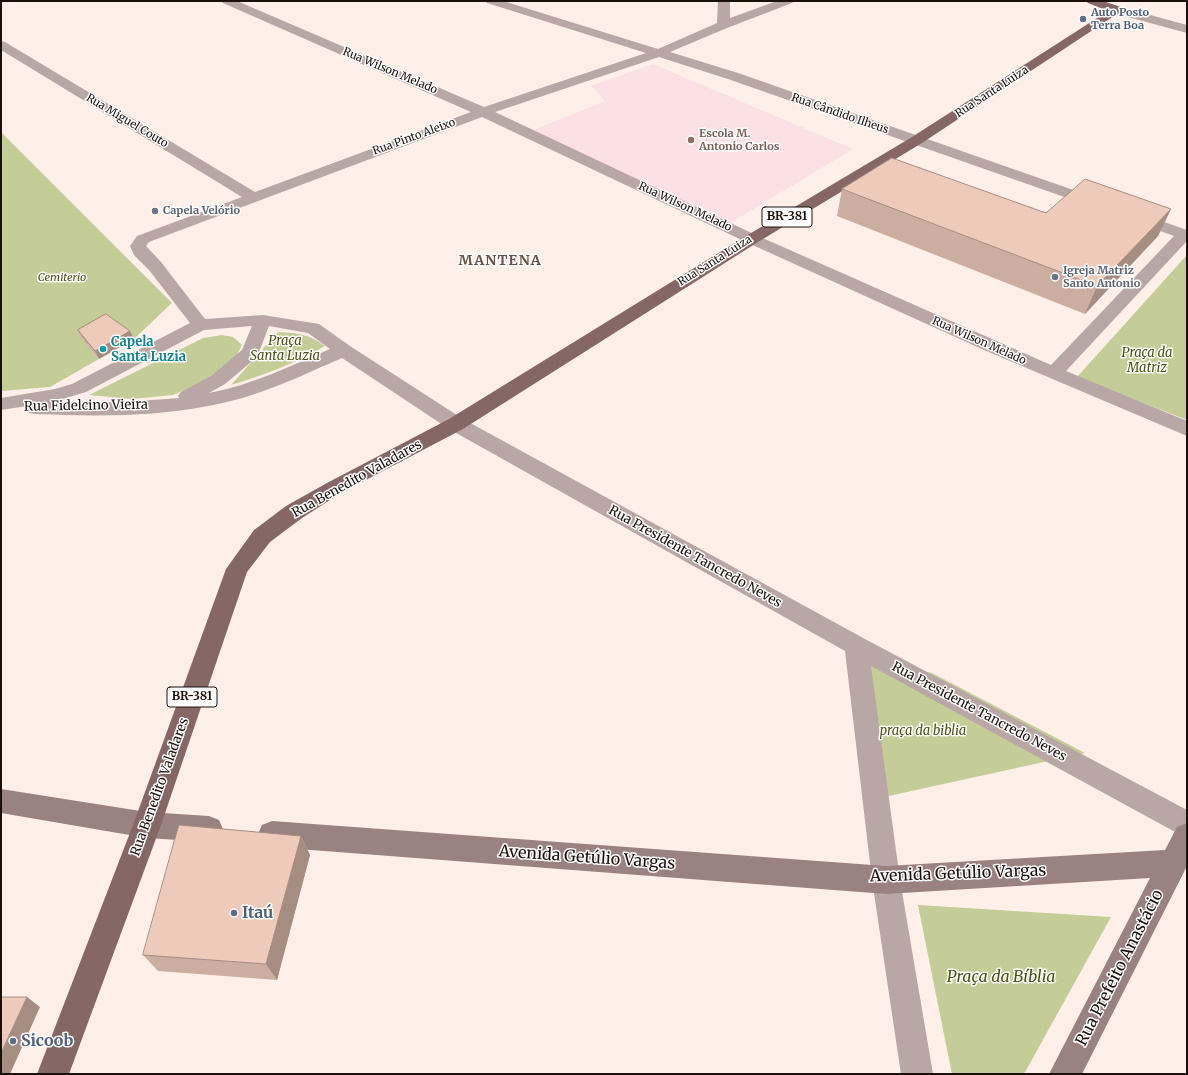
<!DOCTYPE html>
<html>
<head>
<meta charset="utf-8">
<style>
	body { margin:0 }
	#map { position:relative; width:1188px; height:1075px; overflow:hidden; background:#feefe9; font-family:Merriweather,serif }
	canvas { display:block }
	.frame { position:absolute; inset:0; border:2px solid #1b0f0a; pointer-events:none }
</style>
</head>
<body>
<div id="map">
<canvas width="1188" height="1075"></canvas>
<div class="frame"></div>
</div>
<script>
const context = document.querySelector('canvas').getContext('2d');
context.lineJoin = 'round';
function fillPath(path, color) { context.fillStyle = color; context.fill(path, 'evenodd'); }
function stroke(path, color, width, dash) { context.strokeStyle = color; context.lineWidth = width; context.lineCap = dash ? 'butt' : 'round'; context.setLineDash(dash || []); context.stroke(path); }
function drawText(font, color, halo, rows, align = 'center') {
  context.font = font + ' Merriweather,serif'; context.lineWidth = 3; context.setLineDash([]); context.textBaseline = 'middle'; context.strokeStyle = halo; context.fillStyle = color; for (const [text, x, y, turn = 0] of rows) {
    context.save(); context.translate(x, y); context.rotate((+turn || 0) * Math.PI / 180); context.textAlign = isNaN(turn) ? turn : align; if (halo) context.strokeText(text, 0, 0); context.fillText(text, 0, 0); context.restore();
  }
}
const education = new Path2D(`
	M 653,64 L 853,149 L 727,225 L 531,131 L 605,101 L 591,86 Z`);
const green = new Path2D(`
	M 1,132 L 172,303 L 134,339 L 109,322 L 81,338 L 99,359 L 50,387 L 1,391 Z
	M 1187,255 L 1187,420 L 1077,377 Z
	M 278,332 C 298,333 309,334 325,346 C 296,363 264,375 231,385 Z
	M 222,335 L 233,337 L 242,345 L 234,361 L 216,377 L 173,395 L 132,399 L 89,395 L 203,338 Z
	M 858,657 L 932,673 L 1085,753 L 875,799 Z
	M 918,905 L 1111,917 L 1024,1074 L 952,1074 Z`);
const minor = new Path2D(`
	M 221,1 L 237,1 L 484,107 L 646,53 L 487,3 L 485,1 L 503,1 L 658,49 L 717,23 L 718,1 L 730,1 L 730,18 L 777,1 L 794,1 L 792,3 L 727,28 L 670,52 L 738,73 L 1102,200 L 1104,203 L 1102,206 L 1096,208 L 1090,206 L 728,79 L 659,57 L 495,112 L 758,236 L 1051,365 L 1174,236 L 1129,220 L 1127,217 L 1129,214 L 1135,212 L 1141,214 L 1187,230 L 1187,241 L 1066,371 L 1187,421 L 1187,436 L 984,350 L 746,242 L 482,117 L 149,242 L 146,246 L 161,262 L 205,319 L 263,315 L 319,324 L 350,346 L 463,419 L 865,639 L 1187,810 L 1187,837 L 1177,833 L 871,666 L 900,880 L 933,1074 L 901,1074 L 872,880 L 845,651 L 449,429 L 342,358 C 312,371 283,385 252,395 C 183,417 108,417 36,414 L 29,413 L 26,408 L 27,406 L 1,410 L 1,398 L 55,389 L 72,384 L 190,323 L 149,270 L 134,255 L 130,246 L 137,236 L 242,197 L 1,50 L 1,41 L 5,42 L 255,192 L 471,112 L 223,3 ZM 252,326 L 242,350 L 211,376 L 181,392 L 178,396 L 179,398 L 126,402 L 52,402 L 86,392 L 204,330 ZM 269,326 L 308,333 L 330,349 C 290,366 252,385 209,393 L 225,384 L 257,357 Z
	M 1117,6 L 1187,25 L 1187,33 L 1113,13 L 1111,10 L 1113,7 Z`);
const secondary = new Path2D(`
	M 1,789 L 147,812 L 209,816 L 219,820 L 223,829 L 219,838 L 209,842 L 147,838 L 1,813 Z
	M 272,821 L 886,866 L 1165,850 L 1177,827 L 1187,823 L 1187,866 L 1082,1074 L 1049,1074 L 1150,878 L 886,894 L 272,847 L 262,843 L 258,834 L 262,825 Z`);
const primary = new Path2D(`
	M 1086,1 L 1103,1 L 1121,7 L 1123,10 L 922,143 L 758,242 L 463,429 L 341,493 L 302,518 L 270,542 L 247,572 L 161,825 L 69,1074 L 37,1074 L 133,825 L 226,569 L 254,530 L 286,506 L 327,483 L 449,419 L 746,236 L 912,137 L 1108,11 L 1088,3 Z`);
const wall = new Path2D(`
	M 842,189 L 1046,213 L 1171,209 L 1158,236 L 1085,314 L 837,216 Z
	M 78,330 L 134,339 L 99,359 L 81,338 Z
	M 301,836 L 310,855 L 277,980 L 158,971 L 143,955 Z`);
const shadedWall = new Path2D(`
	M 1171,209 L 1158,236 L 1085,314 L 1097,286 Z
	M 130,331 L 134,339 L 99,359 L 95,351 Z
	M 301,836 L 310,855 L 277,980 L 266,964 Z
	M 27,997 L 40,1007 L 10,1074 L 3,1074 L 1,1073 L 1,1053 Z`);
const building = new Path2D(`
	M 892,158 L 1046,213 L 1085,179 L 1171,209 L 1097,286 L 842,189 Z
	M 106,314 L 130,331 L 95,351 L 78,330 Z
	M 179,825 L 301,836 L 266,964 L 143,955 Z
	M 1,997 L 27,997 L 1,1053 Z`);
const markers = [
	[1083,19,4,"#5c6f8a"],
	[691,140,4,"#8d6e63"],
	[155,211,4,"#6b7280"],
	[1055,277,4,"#6b7280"],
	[103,349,4,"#0f9aa8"],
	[234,913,4,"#5c6f8a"],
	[13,1041,4,"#5c6f8a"]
];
const farServicenames = [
	["Auto Posto",1091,13],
	["Terra Boa",1091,26]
];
const farStreetnames = [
	["Rua Wilson Melado",390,71,23],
	["Rua Santa Luiza",992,92,-33],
	["Rua Cândido Ilheus",840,114,19],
	["Rua Miguel Couto",127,121,31],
	["Rua Pinto Aleixo",414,137,-20],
	["Rua Wilson Melado",685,207,25],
	["Rua Santa Luiza",715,261,-32],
	["Rua Wilson Melado",979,341,24]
];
const farEducationnames = [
	["Escola M.",699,134],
	["Antonio Carlos",699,147]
];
const farWorshipnames = [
	["Capela Velório",163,211],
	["Igreja Matriz",1063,271],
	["Santo Antonio",1063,284]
];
const farParknames = [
	["Cemiterio",62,278]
];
const shields = [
	[787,217,50],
	[192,697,50]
];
const shieldNames = [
	["BR-381",787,217],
	["BR-381",192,697]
];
const parkNames = [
	["Praça",285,341],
	["Santa Luzia",285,356],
	["Praça da",1147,353],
	["Matriz",1147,368],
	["praça da biblia",923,731]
];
const cultureNames = [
	["Capela",111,342],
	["Santa Luzia",111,357]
];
const streetNames = [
	["Rua Fidelcino Vieira",86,406,-1],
	["Rua Benedito Valadares",357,479,-29],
	["Rua Presidente Tancredo Neves",695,557,29],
	["Rua Presidente Tancredo Neves",979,712,28],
	["Rua Benedito Valadares",160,787,-70]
];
const farDistrictnames = [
	["MANTENA",500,261]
];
const nearStreetnames = [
	["Avenida Getúlio Vargas",587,858,4],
	["Avenida Getúlio Vargas",958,874,-2],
	["Rua Prefeito Anastácio",1120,968,-63]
];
const nearServicenames = [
	["Itaú",242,913],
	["Sicoob",21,1041]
];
const nearParknames = [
	["Praça da Bíblia",1001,977]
];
fillPath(education, '#fce1e4');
fillPath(green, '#c4cc98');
fillPath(minor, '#b8a7a5');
fillPath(secondary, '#9a8280');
fillPath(primary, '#856865');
fillPath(wall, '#ccaea0');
fillPath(shadedWall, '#a68d82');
fillPath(building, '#edcaba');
stroke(building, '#a68d82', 1);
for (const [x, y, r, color] of markers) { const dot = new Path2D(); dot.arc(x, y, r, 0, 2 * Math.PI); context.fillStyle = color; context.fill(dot); stroke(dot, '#fff', 1.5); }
drawText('bold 11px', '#4e5e75', '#fff', farServicenames, 'left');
drawText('11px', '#1b0f0a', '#fff', farStreetnames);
drawText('bold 11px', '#785e54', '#fff', farEducationnames, 'left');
drawText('bold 11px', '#5b616d', '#fff', farWorshipnames, 'left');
drawText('italic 11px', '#4b5113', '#fff', farParknames);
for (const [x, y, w] of shields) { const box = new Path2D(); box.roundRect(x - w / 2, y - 10, w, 20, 3); context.fillStyle = '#fff'; context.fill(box); stroke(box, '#1b0f0a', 1); }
drawText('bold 12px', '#1b0f0a', null, shieldNames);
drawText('italic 13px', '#4b5113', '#fff', parkNames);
drawText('bold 13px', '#0d838f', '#fff', cultureNames, 'left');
drawText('13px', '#1b0f0a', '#fff', streetNames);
context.letterSpacing = '1px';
drawText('bold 14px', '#6c4f42', '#fff', farDistrictnames);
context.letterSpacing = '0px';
drawText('16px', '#1b0f0a', '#fff', nearStreetnames);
drawText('bold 16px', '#4e5e75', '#fff', nearServicenames, 'left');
drawText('italic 16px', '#4b5113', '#fff', nearParknames);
</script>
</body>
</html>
